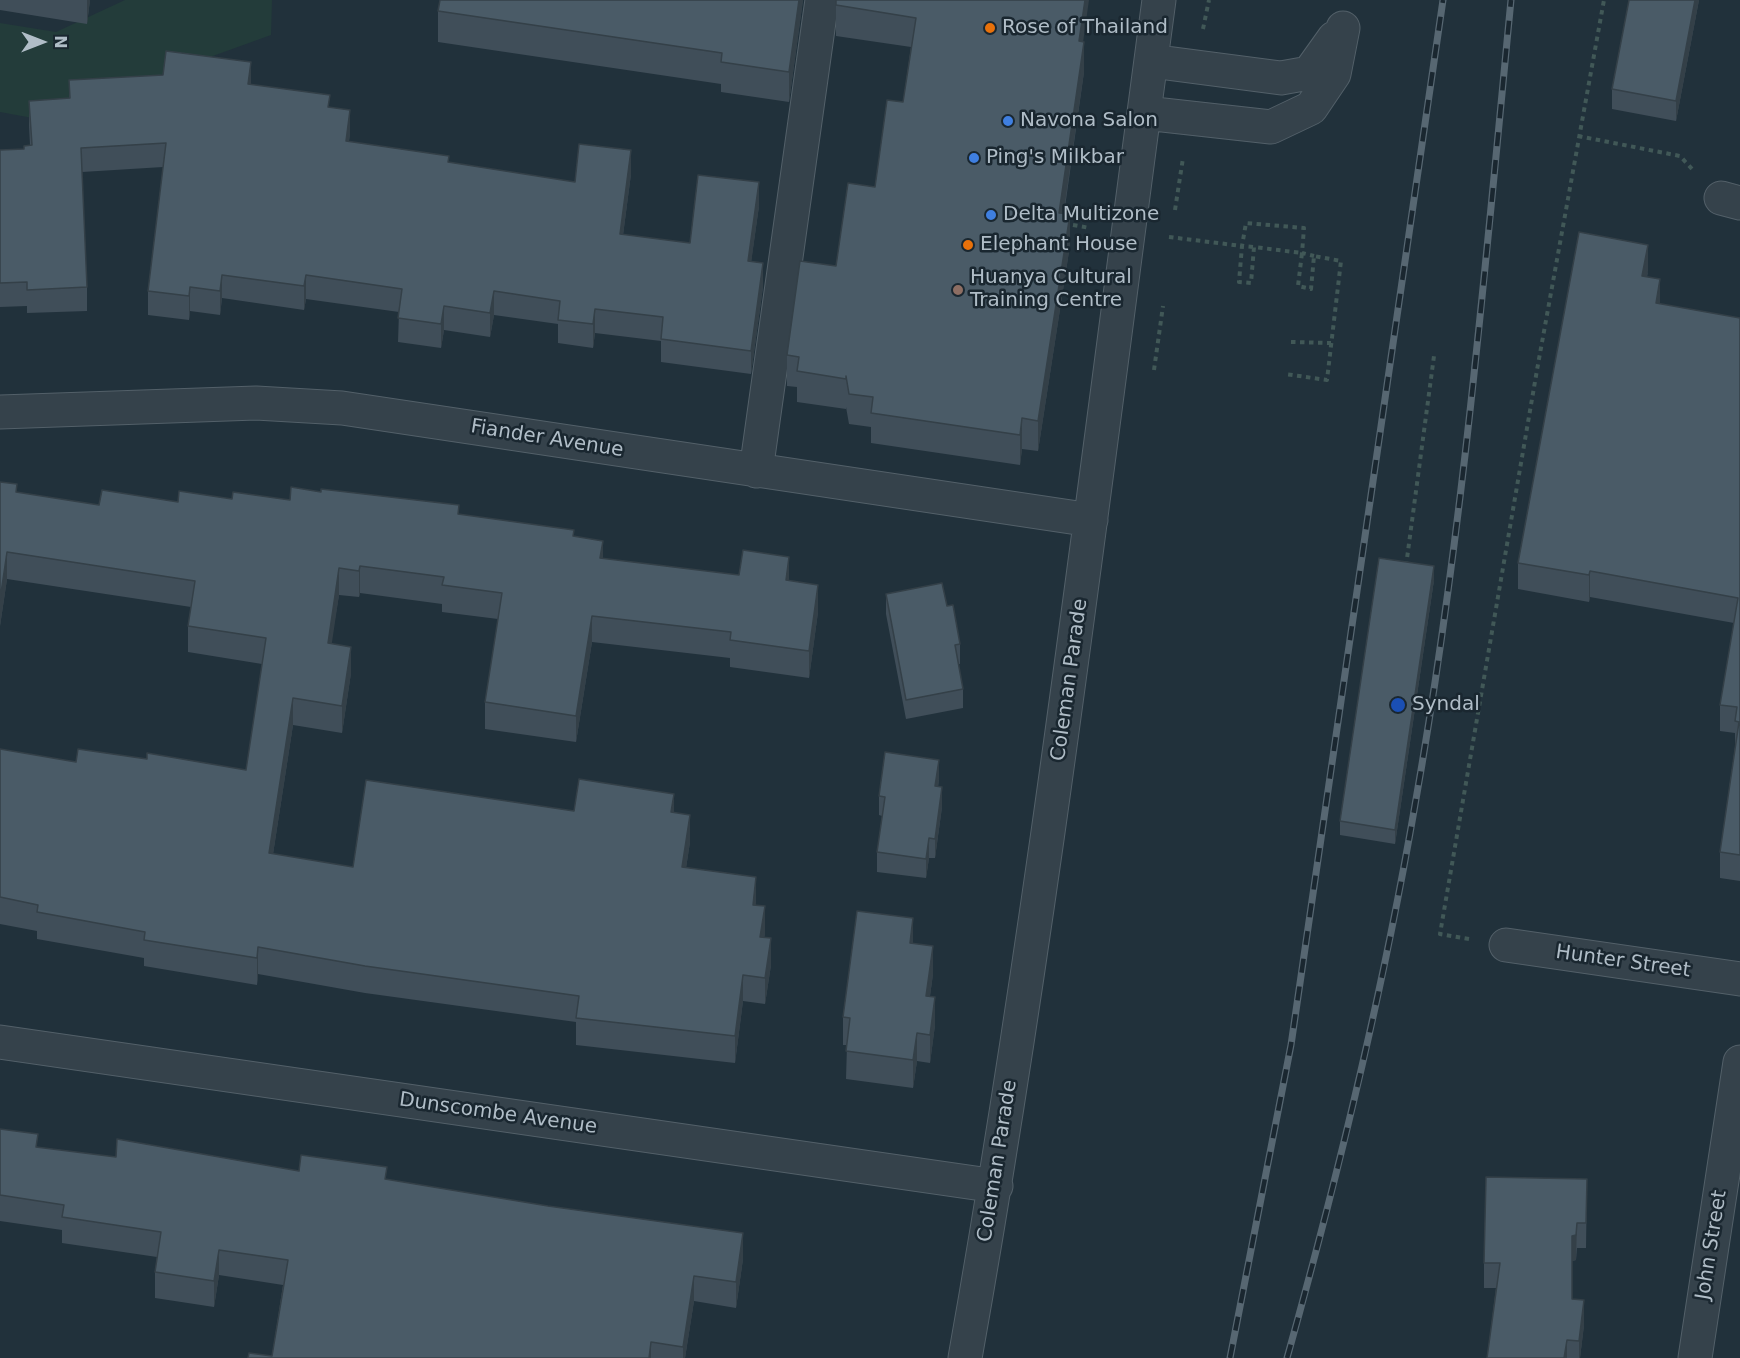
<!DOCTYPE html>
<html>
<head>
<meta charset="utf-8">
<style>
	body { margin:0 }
	#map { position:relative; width:1740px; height:1358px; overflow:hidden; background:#21313b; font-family:"DejaVu Sans",sans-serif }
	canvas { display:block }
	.north { position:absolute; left:12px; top:12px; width:60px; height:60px; -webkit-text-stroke:4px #1a2730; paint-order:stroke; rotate:90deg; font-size:16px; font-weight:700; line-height:24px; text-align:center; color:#b0bdc7 }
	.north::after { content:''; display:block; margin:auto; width:21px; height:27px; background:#b0bdc7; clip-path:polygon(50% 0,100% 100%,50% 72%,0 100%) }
</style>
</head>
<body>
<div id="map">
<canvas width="1740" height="1358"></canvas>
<div class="north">N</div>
</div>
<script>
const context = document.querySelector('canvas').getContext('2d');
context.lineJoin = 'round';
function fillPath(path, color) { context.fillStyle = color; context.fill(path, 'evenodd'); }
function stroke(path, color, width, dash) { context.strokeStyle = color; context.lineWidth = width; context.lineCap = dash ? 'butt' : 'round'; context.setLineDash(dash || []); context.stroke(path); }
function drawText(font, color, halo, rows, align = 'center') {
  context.font = font + ' "DejaVu Sans",sans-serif'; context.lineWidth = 5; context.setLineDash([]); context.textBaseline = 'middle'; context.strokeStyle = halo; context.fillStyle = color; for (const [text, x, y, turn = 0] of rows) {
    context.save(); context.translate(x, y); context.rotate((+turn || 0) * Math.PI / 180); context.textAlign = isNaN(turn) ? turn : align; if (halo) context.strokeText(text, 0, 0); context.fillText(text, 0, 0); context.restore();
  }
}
const green = new Path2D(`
	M 125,0 L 272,0 L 271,35 L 38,119 L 0,112 L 0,23 L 56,32 Z`);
const path = new Path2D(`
	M 1203,29 L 1209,0
	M 1578,136 L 1680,156 L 1693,170
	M 1175,210 L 1183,158
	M 1073,225 L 1090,228
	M 1169,237 L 1242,246 L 1239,282 L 1251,283 L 1254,247 L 1302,253 L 1298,286 L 1311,289 L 1314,256 L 1341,261 L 1327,380 L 1285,374
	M 1253,247 L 1242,246 L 1246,223 L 1304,228 L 1302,253 L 1314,256
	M 1291,342 L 1331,343
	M 1154,370 L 1163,306
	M 1406,566 L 1434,356
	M 1469,939 L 1440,934 L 1537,370 L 1604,0`);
const minor = new Path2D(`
	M 1151,61 L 1281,78 L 1309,73 L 1334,38
	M 1145,113 L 1271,127 L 1311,108 L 1334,74 L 1343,28
	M 1721,198 L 1740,203
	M 0,412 L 256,403 L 342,408 L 1091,520
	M 756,471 L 822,0
	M 1506,945 L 1740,979
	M 0,1042 L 996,1186
	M 965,1358 C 1045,908 1098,453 1159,0
	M 1695,1358 L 1740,1062`);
const rail = new Path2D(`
	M 1230,1358 L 1291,1045 L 1443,0
	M 1287,1358 C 1338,1176 1383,991 1415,805 C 1462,539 1485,269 1511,0`);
const wall = new Path2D(`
	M 0,0 L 90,0 L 87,24 L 0,10 Z
	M 803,0 L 789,102 L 721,92 L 721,84 L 438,42 L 438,11 Z
	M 1629,0 L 1699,0 L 1676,121 L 1612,109 L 1612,89 Z
	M 836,5 L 1083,41 L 1084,72 L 1064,214 L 1070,245 L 1038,451 L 1022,449 L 1020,465 L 871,443 L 871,427 L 849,424 L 846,407 L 846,409 L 797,402 L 797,387 L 787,386 L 787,355 L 836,266 L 875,187 L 903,102 L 911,47 L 836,36 Z
	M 69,80 L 251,84 L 330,107 L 350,133 L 349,141 L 449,163 L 575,182 L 631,174 L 623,235 L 690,243 L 759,206 L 751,262 L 763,287 L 751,374 L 661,362 L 661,341 L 595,333 L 593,348 L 558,343 L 558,324 L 494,315 L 490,337 L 444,330 L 441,348 L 398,342 L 399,312 L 306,299 L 304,310 L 222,298 L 220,315 L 190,311 L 189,320 L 148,315 L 148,291 L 163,167 L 82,172 L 87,287 L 87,311 L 27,313 L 27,306 L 0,307 L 0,150 L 24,149 L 30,145 L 29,125 L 29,101 L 69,98 Z
	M 1648,271 L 1647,277 L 1660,304 L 1740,318 L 1740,881 L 1720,878 L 1720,852 L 1735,747 L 1735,733 L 1720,731 L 1720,705 L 1734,623 L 1590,597 L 1589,602 L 1518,589 L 1518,563 Z
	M 0,482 L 17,492 L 99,505 L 232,499 L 290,500 L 459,514 L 574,536 L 603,559 L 789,581 L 818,612 L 809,678 L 730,667 L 730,658 L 592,642 L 576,742 L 485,729 L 485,702 L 498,619 L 442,612 L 442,604 L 360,593 L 359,597 L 339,595 L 331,643 L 351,673 L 342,733 L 293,725 L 273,854 L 353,867 L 574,811 L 674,813 L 690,842 L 686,868 L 756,905 L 765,933 L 764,938 L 771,965 L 765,1004 L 743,1001 L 735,1063 L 576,1045 L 576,1022 L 365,993 L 258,974 L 257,985 L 144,966 L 144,958 L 37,939 L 37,931 L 0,924 L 0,749 L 76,762 L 147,759 L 246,770 L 262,664 L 188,652 L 188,626 L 191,607 L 7,579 L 0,626 Z
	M 1434,580 L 1395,844 L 1340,835 L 1340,821 Z
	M 886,594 L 947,606 L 960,644 L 960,664 L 958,664 L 963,689 L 963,708 L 906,719 L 886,614 Z
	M 939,779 L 938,787 L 942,807 L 935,858 L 929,858 L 926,878 L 877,872 L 877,852 L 882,816 L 879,815 L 879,796 Z
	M 913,943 L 933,974 L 930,996 L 935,1025 L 930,1063 L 917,1061 L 913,1088 L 846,1079 L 847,1045 L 843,1045 L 843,1017 Z
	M 0,1129 L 38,1147 L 116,1157 L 299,1171 L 387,1179 L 743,1259 L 736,1308 L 694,1301 L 685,1358 L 248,1358 L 272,1356 L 283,1285 L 219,1275 L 214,1307 L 155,1298 L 155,1272 L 157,1257 L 62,1243 L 62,1230 L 0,1221 Z
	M 1587,1179 L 1586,1248 L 1577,1248 L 1576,1260 L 1572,1261 L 1572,1299 L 1584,1325 L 1580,1358 L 1487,1358 L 1496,1288 L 1484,1288 L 1484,1263 Z`);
const shadedWall = new Path2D(`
	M 87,0 L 90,0 L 87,24 Z
	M 799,0 L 803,0 L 789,102 L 789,72 Z
	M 1085,0 L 1089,0 L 1079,71 L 1079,41 Z
	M 1695,0 L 1699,0 L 1676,121 L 1676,101 Z
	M 1084,42 L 1084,72 L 1059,244 L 1059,213 Z
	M 251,62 L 251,86 L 248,84 Z
	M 350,110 L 350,133 L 346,165 L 346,141 Z
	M 631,150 L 631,174 L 620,258 L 620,234 Z
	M 759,182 L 759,206 L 748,285 L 748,261 Z
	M 1070,214 L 1070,245 L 1038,451 L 1038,421 Z
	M 1648,245 L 1648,271 L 1642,302 L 1642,276 Z
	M 763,263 L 763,287 L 751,374 L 751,351 Z
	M 222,275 L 222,298 L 220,315 L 220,291 Z
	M 306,275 L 306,299 L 304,310 L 304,286 Z
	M 1660,279 L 1660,305 L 1656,303 Z
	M 190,287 L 190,311 L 189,320 L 189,296 Z
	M 494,291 L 494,315 L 490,337 L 490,313 Z
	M 444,306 L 444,330 L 441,348 L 441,324 Z
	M 595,309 L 595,333 L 593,348 L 593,324 Z
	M 1022,418 L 1022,449 L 1020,465 L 1020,435 Z
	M 603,541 L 603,568 L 600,558 Z
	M 7,552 L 7,579 L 0,626 L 0,600 Z
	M 789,557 L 789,583 L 786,580 Z
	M 360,566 L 360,593 L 359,597 L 359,571 Z
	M 1434,566 L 1434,580 L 1395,844 L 1395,830 Z
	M 339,568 L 339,595 L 328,669 L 328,643 Z
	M 1590,571 L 1590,597 L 1589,602 L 1589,575 Z
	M 818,585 L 818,612 L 809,678 L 809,651 Z
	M 592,616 L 592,642 L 576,742 L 576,716 Z
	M 351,647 L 351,673 L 342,733 L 342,706 Z
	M 293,698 L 293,725 L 269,880 L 269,853 Z
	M 939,760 L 939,779 L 935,806 L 935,786 Z
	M 942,787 L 942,807 L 935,858 L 935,839 Z
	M 674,794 L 674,821 L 671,812 Z
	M 690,815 L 690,842 L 682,894 L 682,867 Z
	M 929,838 L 929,858 L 926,878 L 926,859 Z
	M 756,877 L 756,903 L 753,932 L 753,905 Z
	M 765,906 L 765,933 L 760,964 L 760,937 Z
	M 913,918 L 913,946 L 910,943 Z
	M 771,938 L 771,965 L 765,1004 L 765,978 Z
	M 933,946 L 933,974 L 926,1024 L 926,996 Z
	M 258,947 L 258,974 L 257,985 L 257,958 Z
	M 743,975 L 743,1001 L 735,1063 L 735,1036 Z
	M 935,997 L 935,1025 L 930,1063 L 930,1035 Z
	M 917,1033 L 917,1061 L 913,1088 L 913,1060 Z
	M 1577,1223 L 1576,1260 L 1572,1261 L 1572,1236 Z
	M 743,1233 L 743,1259 L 736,1308 L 736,1282 Z
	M 219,1250 L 219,1275 L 214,1307 L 214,1281 Z
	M 694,1276 L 694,1301 L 685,1358 L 683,1358 L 683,1347 Z
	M 1584,1300 L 1584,1325 L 1580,1358 L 1579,1358 L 1579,1341 Z
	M 1567,1340 L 1567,1358 L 1564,1358 Z
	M 651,1342 L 651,1358 L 649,1358 Z`);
const building = new Path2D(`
	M 440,0 L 799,0 L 789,72 L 721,62 L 722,53 L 438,11 Z
	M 836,0 L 1085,0 L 1079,41 L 1084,42 L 1059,213 L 1070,214 L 1038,421 L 1022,418 L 1020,435 L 871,413 L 873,397 L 849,394 L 846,376 L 846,379 L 797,371 L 799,357 L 787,355 L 800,261 L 836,266 L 848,183 L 875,187 L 887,100 L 903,102 L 916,18 L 836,5 Z
	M 1629,0 L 1695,0 L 1676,101 L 1612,89 Z
	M 166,51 L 251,62 L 248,84 L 330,95 L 328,107 L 350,110 L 346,141 L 449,156 L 448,162 L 575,182 L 579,144 L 631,150 L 620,234 L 690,243 L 698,175 L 759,182 L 748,261 L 763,263 L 751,351 L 661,339 L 663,317 L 595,309 L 593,324 L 558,320 L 560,301 L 494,291 L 490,313 L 444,306 L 441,324 L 398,318 L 402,289 L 306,275 L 304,286 L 222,275 L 220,291 L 190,287 L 189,296 L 148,291 L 166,143 L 81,148 L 87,287 L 27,290 L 27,282 L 0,283 L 0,150 L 24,149 L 24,146 L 32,145 L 29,101 L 70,98 L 69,80 L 163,75 Z
	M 1579,232 L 1648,245 L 1642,276 L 1660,279 L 1656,303 L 1740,318 L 1740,855 L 1720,852 L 1739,722 L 1735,721 L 1737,707 L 1720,705 L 1738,598 L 1590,571 L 1589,575 L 1518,563 Z
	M 0,482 L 17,484 L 16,492 L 99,505 L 102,490 L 178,502 L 179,491 L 232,499 L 233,492 L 290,500 L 291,487 L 321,492 L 321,489 L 459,505 L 458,514 L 574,530 L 573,536 L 603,541 L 600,558 L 739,575 L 743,550 L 789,557 L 786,580 L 818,585 L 809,651 L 730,640 L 731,632 L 592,616 L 576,716 L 485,702 L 502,593 L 442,585 L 444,577 L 360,566 L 359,571 L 339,568 L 328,643 L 351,647 L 342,706 L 293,698 L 269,853 L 353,867 L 366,780 L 574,811 L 579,779 L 674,794 L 671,812 L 690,815 L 682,867 L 756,877 L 753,905 L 765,906 L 760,937 L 771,938 L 765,978 L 743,975 L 735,1036 L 576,1018 L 579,996 L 365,966 L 258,947 L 257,958 L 144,940 L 145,932 L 37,912 L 38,905 L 0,897 L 0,749 L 76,762 L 78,749 L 147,759 L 147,753 L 246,770 L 266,638 L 188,626 L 195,581 L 7,552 L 0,600 Z
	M 1379,558 L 1434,566 L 1395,830 L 1340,821 Z
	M 942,583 L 947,606 L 953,605 L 960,644 L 955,645 L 963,689 L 906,700 L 886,594 Z
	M 885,752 L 939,760 L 935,786 L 942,787 L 935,839 L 929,838 L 926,859 L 877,852 L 885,797 L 879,796 Z
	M 857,911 L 913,918 L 910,943 L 933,946 L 926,996 L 935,997 L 930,1035 L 917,1033 L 913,1060 L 846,1051 L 850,1018 L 843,1017 Z
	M 0,1129 L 38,1134 L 36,1147 L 116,1157 L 117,1139 L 299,1171 L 301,1155 L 387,1167 L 385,1179 L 548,1206 L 743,1233 L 736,1282 L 694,1276 L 683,1347 L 651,1342 L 649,1358 L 248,1358 L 249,1353 L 272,1356 L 288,1260 L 219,1250 L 214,1281 L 155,1272 L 161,1232 L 62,1217 L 64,1205 L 0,1195 Z
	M 1486,1177 L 1587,1179 L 1586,1223 L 1577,1223 L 1576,1235 L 1572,1236 L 1572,1299 L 1584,1300 L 1579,1341 L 1567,1340 L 1564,1358 L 1487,1358 L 1500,1263 L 1484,1263 Z`);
const markers = [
	[990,28,6,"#e8710a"],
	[1008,121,6,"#3f7fe0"],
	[974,158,6,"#3f7fe0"],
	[991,215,6,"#3f7fe0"],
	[968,245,6,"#e8710a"],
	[958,290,6,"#8d6e63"],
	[1398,705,8,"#1a4fb4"]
];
const poiNames = [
	["Rose of Thailand",1002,28],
	["Navona Salon",1020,121],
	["Ping's Milkbar",986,158],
	["Delta Multizone",1003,215],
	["Elephant House",980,245],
	["Huanya Cultural",970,278],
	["Training Centre",970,301],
	["Syndal",1412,705]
];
const streetNames = [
	["Fiander Avenue",547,439,9],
	["Coleman Parade",1070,680,-82],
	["Hunter Street",1623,962,8],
	["Dunscombe Avenue",498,1114,8],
	["Coleman Parade",998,1161,-81],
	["John Street",1712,1245,-81]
];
fillPath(green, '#233c3a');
stroke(minor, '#536069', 35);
stroke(path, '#415857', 4, [4.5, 4.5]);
stroke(minor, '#35424b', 33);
stroke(rail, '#576772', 7);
stroke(rail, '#1a2730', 4.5, [14]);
fillPath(wall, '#404e59');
fillPath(shadedWall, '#344048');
fillPath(building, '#4a5b67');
stroke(building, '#344048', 1.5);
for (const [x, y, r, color] of markers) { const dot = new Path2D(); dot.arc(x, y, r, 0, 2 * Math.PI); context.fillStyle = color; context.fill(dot); stroke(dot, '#1a2730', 2); }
drawText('20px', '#b0bdc7', '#1a2730', poiNames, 'left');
drawText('20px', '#b0bdc7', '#1a2730', streetNames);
</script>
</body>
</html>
